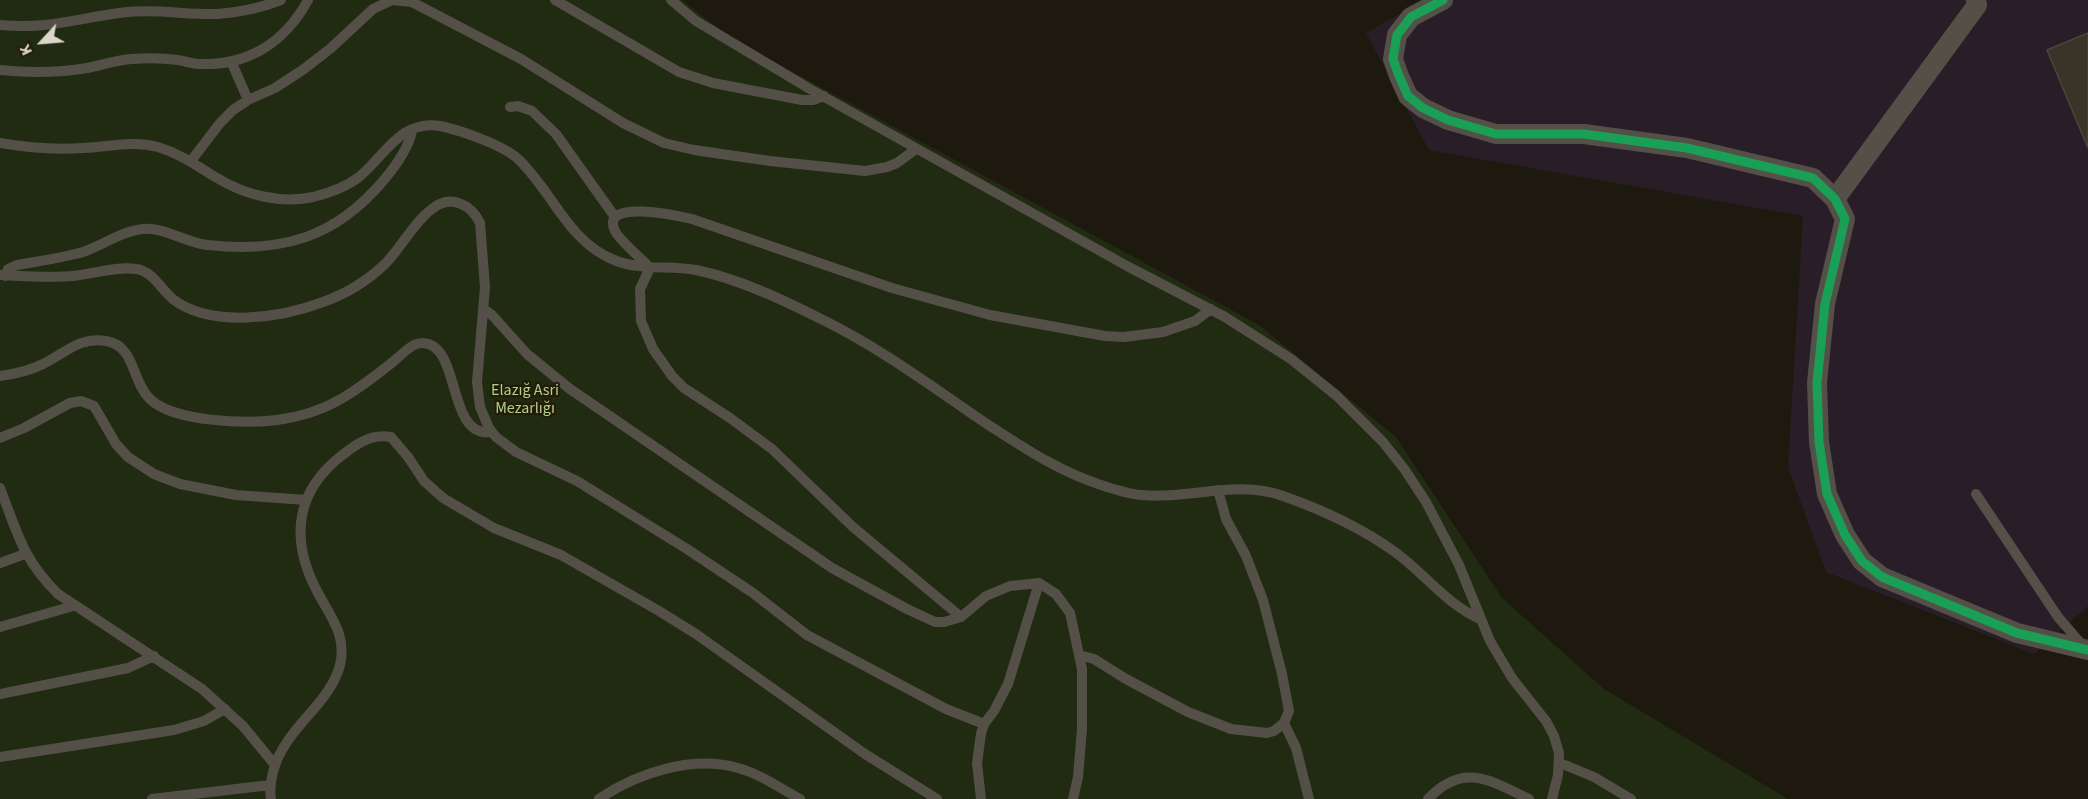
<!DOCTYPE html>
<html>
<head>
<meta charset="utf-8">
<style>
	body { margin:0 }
	#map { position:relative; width:2088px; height:799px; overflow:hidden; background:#1e190e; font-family:"Source Sans 3",sans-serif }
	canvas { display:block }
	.north { position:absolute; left:12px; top:12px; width:60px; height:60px; -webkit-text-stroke:4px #241c08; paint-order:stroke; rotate:244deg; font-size:16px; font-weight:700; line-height:24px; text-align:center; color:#dbd6ca }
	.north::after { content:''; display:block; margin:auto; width:21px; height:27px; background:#dbd6ca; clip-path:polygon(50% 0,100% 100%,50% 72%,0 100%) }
</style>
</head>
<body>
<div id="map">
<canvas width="2088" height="799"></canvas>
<div class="north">K</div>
</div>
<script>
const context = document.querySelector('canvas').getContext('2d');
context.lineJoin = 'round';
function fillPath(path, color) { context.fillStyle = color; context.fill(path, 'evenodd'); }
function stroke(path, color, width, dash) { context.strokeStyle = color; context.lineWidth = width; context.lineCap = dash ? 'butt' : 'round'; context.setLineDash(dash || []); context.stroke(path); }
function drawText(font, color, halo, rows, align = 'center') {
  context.font = font + ' "Source Sans 3",sans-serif'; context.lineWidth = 4.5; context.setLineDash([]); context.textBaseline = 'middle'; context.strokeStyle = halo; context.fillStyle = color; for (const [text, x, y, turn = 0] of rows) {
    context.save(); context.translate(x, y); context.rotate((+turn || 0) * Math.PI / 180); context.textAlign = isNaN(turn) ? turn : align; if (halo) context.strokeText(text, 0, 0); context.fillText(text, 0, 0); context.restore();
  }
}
const industrial = new Path2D(`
	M 1424,0 L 2088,0 L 2088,606 L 2034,654 L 1826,572 L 1788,467 L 1803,216 L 1429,150 L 1366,33 Z`);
const green = new Path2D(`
	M 0,0 L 682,0 L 732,39 L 1259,325 L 1396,437 L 1502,598 L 1604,689 L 1788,799 L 0,799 Z`);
const building = new Path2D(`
	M 2088,33 L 2088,148 L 2047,50 Z`);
const lane = new Path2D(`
	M 555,0 L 679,72 L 713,83 L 802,100 L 813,100 L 824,96
	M 671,0 L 696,21 L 810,89 L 1127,266 L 1225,317 L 1291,359 L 1337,396 L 1383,442 L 1405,470 L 1426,502 L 1459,565 L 1490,641 L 1512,678 L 1546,721 L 1554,736 L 1559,753 L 1558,775 L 1552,799
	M 0,25 C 47,30 82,17 127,12 C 158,9 188,15 218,14 C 240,12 261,8 281,0
	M 231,61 L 248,100
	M 0,70 C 29,73 58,73 87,68 C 102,65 116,60 132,59 C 147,58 163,58 178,60 C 185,61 193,64 200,64 C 249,66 286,41 308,0
	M 510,107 L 518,106 L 532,111 L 556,134 L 615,217
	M 0,143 C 28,148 55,150 83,148 C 109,147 132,140 158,147 C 181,154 197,166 217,178 C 245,195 280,204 313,197 C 329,193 346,187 359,177 C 384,157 400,119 440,126 C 460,130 502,145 517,158 C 552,190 567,241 614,260 C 641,271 669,265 696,270 C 739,279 782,299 821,319 C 881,348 935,389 990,426 C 1026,449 1060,472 1101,485 C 1113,489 1128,494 1141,495 C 1188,500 1237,479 1283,496 C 1320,509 1363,529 1395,552 C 1424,573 1446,604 1480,619
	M 191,161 L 220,123 L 233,110 L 248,100 L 275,88 L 304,69 L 331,48 L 373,9 L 392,0 L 412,2 L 521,59 L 623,123 L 664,143 L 694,150 L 770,161 L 865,171 L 887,167 L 897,163 L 916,149
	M 0,275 C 24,276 49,278 73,276 C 92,274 118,266 136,269 C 153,271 161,290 174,300 C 212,328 281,318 323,302 C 346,294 367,281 385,264 C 401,248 414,222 432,209 C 450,194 471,204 480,223 L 485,287 L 477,382 L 480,407 L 489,428 L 496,437 L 516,452 L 577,481 L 687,549 L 753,593 L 807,635 L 946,709 L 984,724
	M 5,276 L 8,269 L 17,265 C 39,261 62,258 83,252 C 103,245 122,231 143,229 C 165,227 186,243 208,245 C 281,253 335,238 383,181 C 395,167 408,150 412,131
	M 484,309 L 492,315 L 527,354 L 570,389 L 832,568 L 907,609 L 935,622 L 944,622 L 961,617 L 986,596 L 1010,586 L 1039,583 L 1056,594 L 1070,613 L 1082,669 L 1082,729 L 1078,777 L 1073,799
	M 0,376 C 15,374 29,371 43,364 C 64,354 80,336 106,341 C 136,346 131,381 150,399 C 174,422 245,424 277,420 C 299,417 322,410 341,399 C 358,389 374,377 389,365 C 397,359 405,350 414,345 C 416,344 421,343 423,343 C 462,345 446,439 492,432
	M 0,438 L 24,428 L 70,403 L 81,401 L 94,406 L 116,444 L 128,457 L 154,474 L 180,484 L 236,495 L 306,500
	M 0,488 C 17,532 23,560 58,594 L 202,689 L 243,726 L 275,765
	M 1976,494 L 2058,617 L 2083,646
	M 0,563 L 25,554
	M 961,617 L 853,527 L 772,449 L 730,418 L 684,388 L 672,376 L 653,349 L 641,321 L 640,289 L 650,268 C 642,259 619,240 615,231 C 599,198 679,216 692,219 L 892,288 L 990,315 L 1105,336 L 1124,337 L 1163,332 L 1195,321 L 1211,309
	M 0,627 L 73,606
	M 1079,655 L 1094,659 L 1126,679 L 1188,712 L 1231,729 L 1267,733 L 1274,731 L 1284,723 L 1289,711 L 1282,674 L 1263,600 L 1246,556 L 1226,519 L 1218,490
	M 0,694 L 128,668 L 154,656
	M 1284,723 L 1296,748 L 1309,799
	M 0,757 L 174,730 L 204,721 L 225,709
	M 1560,763 L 1594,777 L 1631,799
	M 152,799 L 270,785
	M 271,799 C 269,790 271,781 273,772 C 284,728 330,705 340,665 C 347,636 331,617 318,593 C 292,545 293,498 335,461 C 352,447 369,433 391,437 L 408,457 L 424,481 L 443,498 L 494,528 L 561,555 L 659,611 L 696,634 L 865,754 L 937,799
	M 599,799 C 637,773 692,755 738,768 C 760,774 780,788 800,799
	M 981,799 L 977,763 L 981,734 L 984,724 L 994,711 L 1008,684 L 1039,583
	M 1428,799 C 1463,762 1490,780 1529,799`);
const street = new Path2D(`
	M 1443,0 L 1411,17 L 1397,35 L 1393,59 L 1399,76 L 1408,96 L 1423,108 L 1448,120 L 1496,134 L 1584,134 L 1687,148 L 1813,178 L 1835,199 L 1845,219 L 1825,304 L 1817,383 L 1819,442 L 1827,494 L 1845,535 L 1862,561 L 1882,577 L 2017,633 L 2088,650
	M 1835,199 L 1977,5 L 1976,0`);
const cycleway = new Path2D(`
	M 1443,0 L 1411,17 L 1397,35 L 1393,59 L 1399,76 L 1408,96 L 1423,108 L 1448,120 L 1496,134 L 1584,134 L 1687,148 L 1813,178 L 1835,199 L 1845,219 L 1825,304 L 1817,383 L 1819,442 L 1827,494 L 1845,535 L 1862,561 L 1882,577 L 2017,633 L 2088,650`);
const parkNames = [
	["Elazığ Asri",525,391],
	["Mezarlığı",525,409]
];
fillPath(industrial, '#291e28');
fillPath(green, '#202b11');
fillPath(building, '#393427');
stroke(building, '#4b463d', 1.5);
stroke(lane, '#545048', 10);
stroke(street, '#545048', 20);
stroke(cycleway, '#1a9f57', 9);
drawText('16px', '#add289', '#241c08', parkNames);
</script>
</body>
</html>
